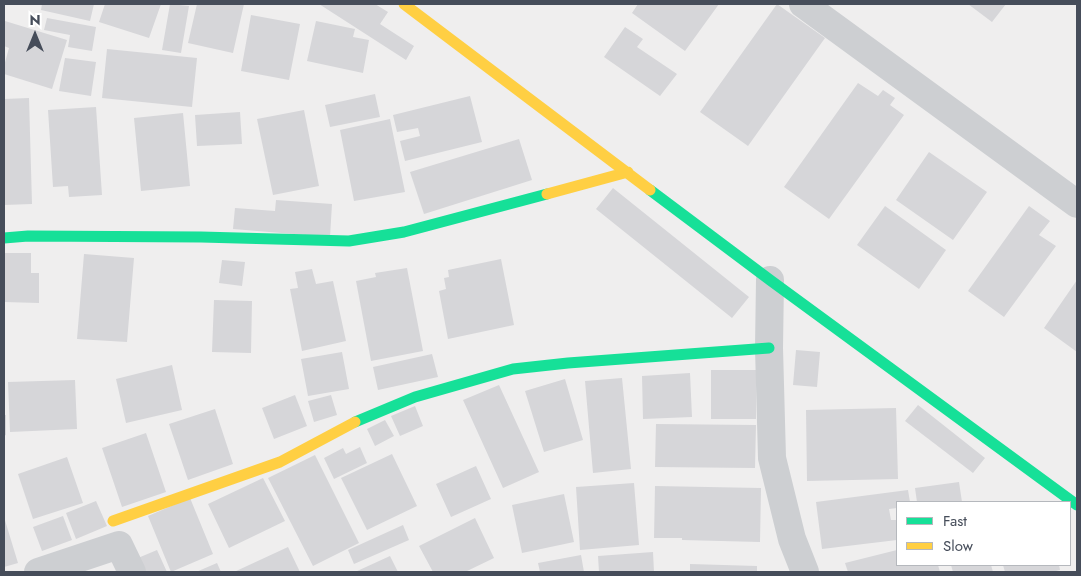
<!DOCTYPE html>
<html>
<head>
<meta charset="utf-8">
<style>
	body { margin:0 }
	#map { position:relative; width:1081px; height:576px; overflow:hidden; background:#efeeee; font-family:Jost,sans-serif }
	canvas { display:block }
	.frame { position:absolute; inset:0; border:5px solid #464d5a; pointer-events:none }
	.legend { position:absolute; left:896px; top:501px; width:175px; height:65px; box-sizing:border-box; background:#fff; border:1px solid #b5b8bd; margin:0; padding:6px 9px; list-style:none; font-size:15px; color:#464d5a }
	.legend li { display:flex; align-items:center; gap:10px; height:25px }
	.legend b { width:25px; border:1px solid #b5b8bd }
	.north { position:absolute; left:10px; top:10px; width:50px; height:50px; -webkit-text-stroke:4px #fff; paint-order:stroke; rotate:0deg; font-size:14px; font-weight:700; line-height:20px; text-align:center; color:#464d5a }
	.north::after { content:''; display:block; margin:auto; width:18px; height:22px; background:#464d5a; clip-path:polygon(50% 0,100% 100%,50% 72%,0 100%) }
</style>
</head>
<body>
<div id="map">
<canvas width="1081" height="576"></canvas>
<div class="frame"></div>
<ul class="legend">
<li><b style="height:6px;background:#16e098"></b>Fast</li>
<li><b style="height:6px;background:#ffcf43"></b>Slow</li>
</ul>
<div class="north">N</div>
</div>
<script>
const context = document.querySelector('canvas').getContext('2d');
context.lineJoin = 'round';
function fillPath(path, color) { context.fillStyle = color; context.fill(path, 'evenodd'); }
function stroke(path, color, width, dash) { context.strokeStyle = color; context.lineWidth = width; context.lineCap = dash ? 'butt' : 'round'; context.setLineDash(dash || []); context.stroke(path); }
const building = new Path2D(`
	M 42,4 L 94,4 L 90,21 L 41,10 Z
	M 105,4 L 161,4 L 149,38 L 99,22 Z
	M 170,4 L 189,6 L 181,53 L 162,50 Z
	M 197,4 L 244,4 L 233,53 L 188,43 Z
	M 319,4 L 375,4 L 388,12 L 380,24 L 414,46 L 406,60 Z
	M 638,4 L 719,4 L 685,51 L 632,13 Z
	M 777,4 L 825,38 L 748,146 L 700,112 Z
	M 968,4 L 1006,4 L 992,22 Z
	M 251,15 L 300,24 L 289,80 L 241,71 Z
	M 47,18 L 96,27 L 92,51 L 68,47 L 70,35 L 44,30 Z
	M 5,21 L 67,40 L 52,89 L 4,74 L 4,66 L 9,48 L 4,46 Z
	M 316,21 L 355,29 L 353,37 L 369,40 L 363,73 L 307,61 Z
	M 625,27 L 643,39 L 637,47 L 677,74 L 660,96 L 604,57 Z
	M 107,49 L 197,58 L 192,107 L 102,98 Z
	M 65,58 L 96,62 L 91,96 L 59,91 Z
	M 858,83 L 878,96 L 883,90 L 895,98 L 890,105 L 904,115 L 829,219 L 784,187 Z
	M 375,94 L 380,117 L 330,127 L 325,105 Z
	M 470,96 L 482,142 L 405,161 L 400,141 L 420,136 L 418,128 L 397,132 L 393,115 Z
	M 29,98 L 32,204 L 4,205 L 4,99 Z
	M 96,107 L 102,195 L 69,197 L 68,186 L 53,187 L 48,110 Z
	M 304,110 L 319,186 L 273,195 L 257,119 Z
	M 240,112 L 242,144 L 197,146 L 195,115 Z
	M 183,113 L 190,186 L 141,191 L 134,118 Z
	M 390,119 L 405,192 L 354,201 L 340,130 Z
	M 519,139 L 532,180 L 424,214 L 410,172 Z
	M 929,152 L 987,192 L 953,240 L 896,200 Z
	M 613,188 L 749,297 L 732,318 L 596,209 Z
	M 276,200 L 332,204 L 330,237 L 233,229 L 235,208 L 275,211 Z
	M 885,206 L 946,250 L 919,289 L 857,245 Z
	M 1029,206 L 1050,221 L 1039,235 L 1056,246 L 1004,317 L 968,291 Z
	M 4,253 L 31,253 L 31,273 L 39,273 L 39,303 L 4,302 Z
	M 84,254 L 134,258 L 127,342 L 77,339 Z
	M 501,259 L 514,325 L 448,339 L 439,291 L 446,289 L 444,278 L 449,277 L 448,270 Z
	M 222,260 L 245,262 L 242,286 L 219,283 Z
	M 407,268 L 423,351 L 371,361 L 356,281 L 376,277 L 375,273 Z
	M 312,269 L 316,284 L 333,281 L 346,341 L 302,351 L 290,289 L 298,288 L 295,272 Z
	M 1077,280 L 1077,352 L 1044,328 Z
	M 214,300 L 252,301 L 251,353 L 212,352 Z
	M 796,350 L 820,352 L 817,387 L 793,385 Z
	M 342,352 L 349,389 L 308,396 L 301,359 Z
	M 432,354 L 438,377 L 378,390 L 373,367 Z
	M 172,365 L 182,410 L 126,423 L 116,379 Z
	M 711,370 L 756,370 L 756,419 L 711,419 Z
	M 690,373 L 692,417 L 643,419 L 642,376 Z
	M 622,378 L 631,469 L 593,473 L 585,381 Z
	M 565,379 L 583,440 L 544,452 L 525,391 Z
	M 75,380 L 77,429 L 10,432 L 8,382 Z
	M 499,385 L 539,472 L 503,488 L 463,400 Z
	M 295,395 L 307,426 L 274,439 L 262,408 Z
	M 331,395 L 337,415 L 314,422 L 308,401 Z
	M 918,405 L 985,458 L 973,473 L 905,421 Z
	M 415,406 L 423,426 L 400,436 L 391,416 Z
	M 896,408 L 898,479 L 807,481 L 806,410 Z
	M 215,409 L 233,464 L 188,480 L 169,424 Z
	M 4,415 L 6,415 L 6,435 L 4,436 Z
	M 385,420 L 394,436 L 375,446 L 367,429 Z
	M 656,424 L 756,425 L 755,468 L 655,467 Z
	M 146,433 L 166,492 L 122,507 L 102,448 Z
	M 360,447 L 367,463 L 334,479 L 324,458 L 343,448 L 346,454 Z
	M 392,454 L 417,506 L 367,530 L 341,478 Z
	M 315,455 L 359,543 L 313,566 L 268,478 Z
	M 67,457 L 83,503 L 33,519 L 18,474 Z
	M 476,466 L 491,499 L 451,517 L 436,484 Z
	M 263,478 L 285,521 L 229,548 L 208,504 Z
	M 959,482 L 962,502 L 917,502 L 915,488 Z
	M 634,483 L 639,545 L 580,550 L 576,487 Z
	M 655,486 L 761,488 L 760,542 L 682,540 L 682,538 L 654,538 Z
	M 908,490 L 910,502 L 897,502 L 897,508 L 889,509 L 891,520 L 897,520 L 897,540 L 822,549 L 816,502 Z
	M 564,494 L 574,542 L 522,553 L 512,505 Z
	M 190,498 L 213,554 L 171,572 L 148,516 Z
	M 96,501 L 107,526 L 76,539 L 66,513 Z
	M 63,516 L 72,540 L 42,551 L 33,527 Z
	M 4,517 L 18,563 L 4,567 Z
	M 475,518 L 494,558 L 465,572 L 433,572 L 419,546 Z
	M 403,525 L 409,540 L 354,564 L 348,550 Z
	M 288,547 L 300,572 L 234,572 Z
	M 157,550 L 167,572 L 144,572 L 138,558 Z
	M 897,550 L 897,565 L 938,565 L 940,572 L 848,572 L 845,563 Z
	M 653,552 L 654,572 L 599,572 L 598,556 Z
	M 581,555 L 584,572 L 540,572 L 538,563 Z
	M 390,556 L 398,572 L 355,572 Z
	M 217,563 L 221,572 L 196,572 Z
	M 690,564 L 757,566 L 757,572 L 690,572 Z
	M 951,565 L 991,565 L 993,572 L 953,572 Z
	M 1003,565 L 1059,565 L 1060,570 L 1052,572 L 1005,572 Z`);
const street = new Path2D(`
	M 803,4 L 1077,204
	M 770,280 L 769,348 L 772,458 L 792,539 L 805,572
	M 38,572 L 119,545 L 132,572`);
const fast = new Path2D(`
	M 650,190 L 770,280 L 1077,505
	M 4,238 L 28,236 L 201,237 L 349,241 L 404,232 L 547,194
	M 355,422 L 415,397 L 513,369 L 568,363 L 769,348`);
const slow = new Path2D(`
	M 404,4 L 650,190
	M 547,194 L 628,172
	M 113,521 L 280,462 L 355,422`);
fillPath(building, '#d6d6d9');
stroke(street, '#cdcfd2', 28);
stroke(fast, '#16e098', 11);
stroke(slow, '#ffcf43', 11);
</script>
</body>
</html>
